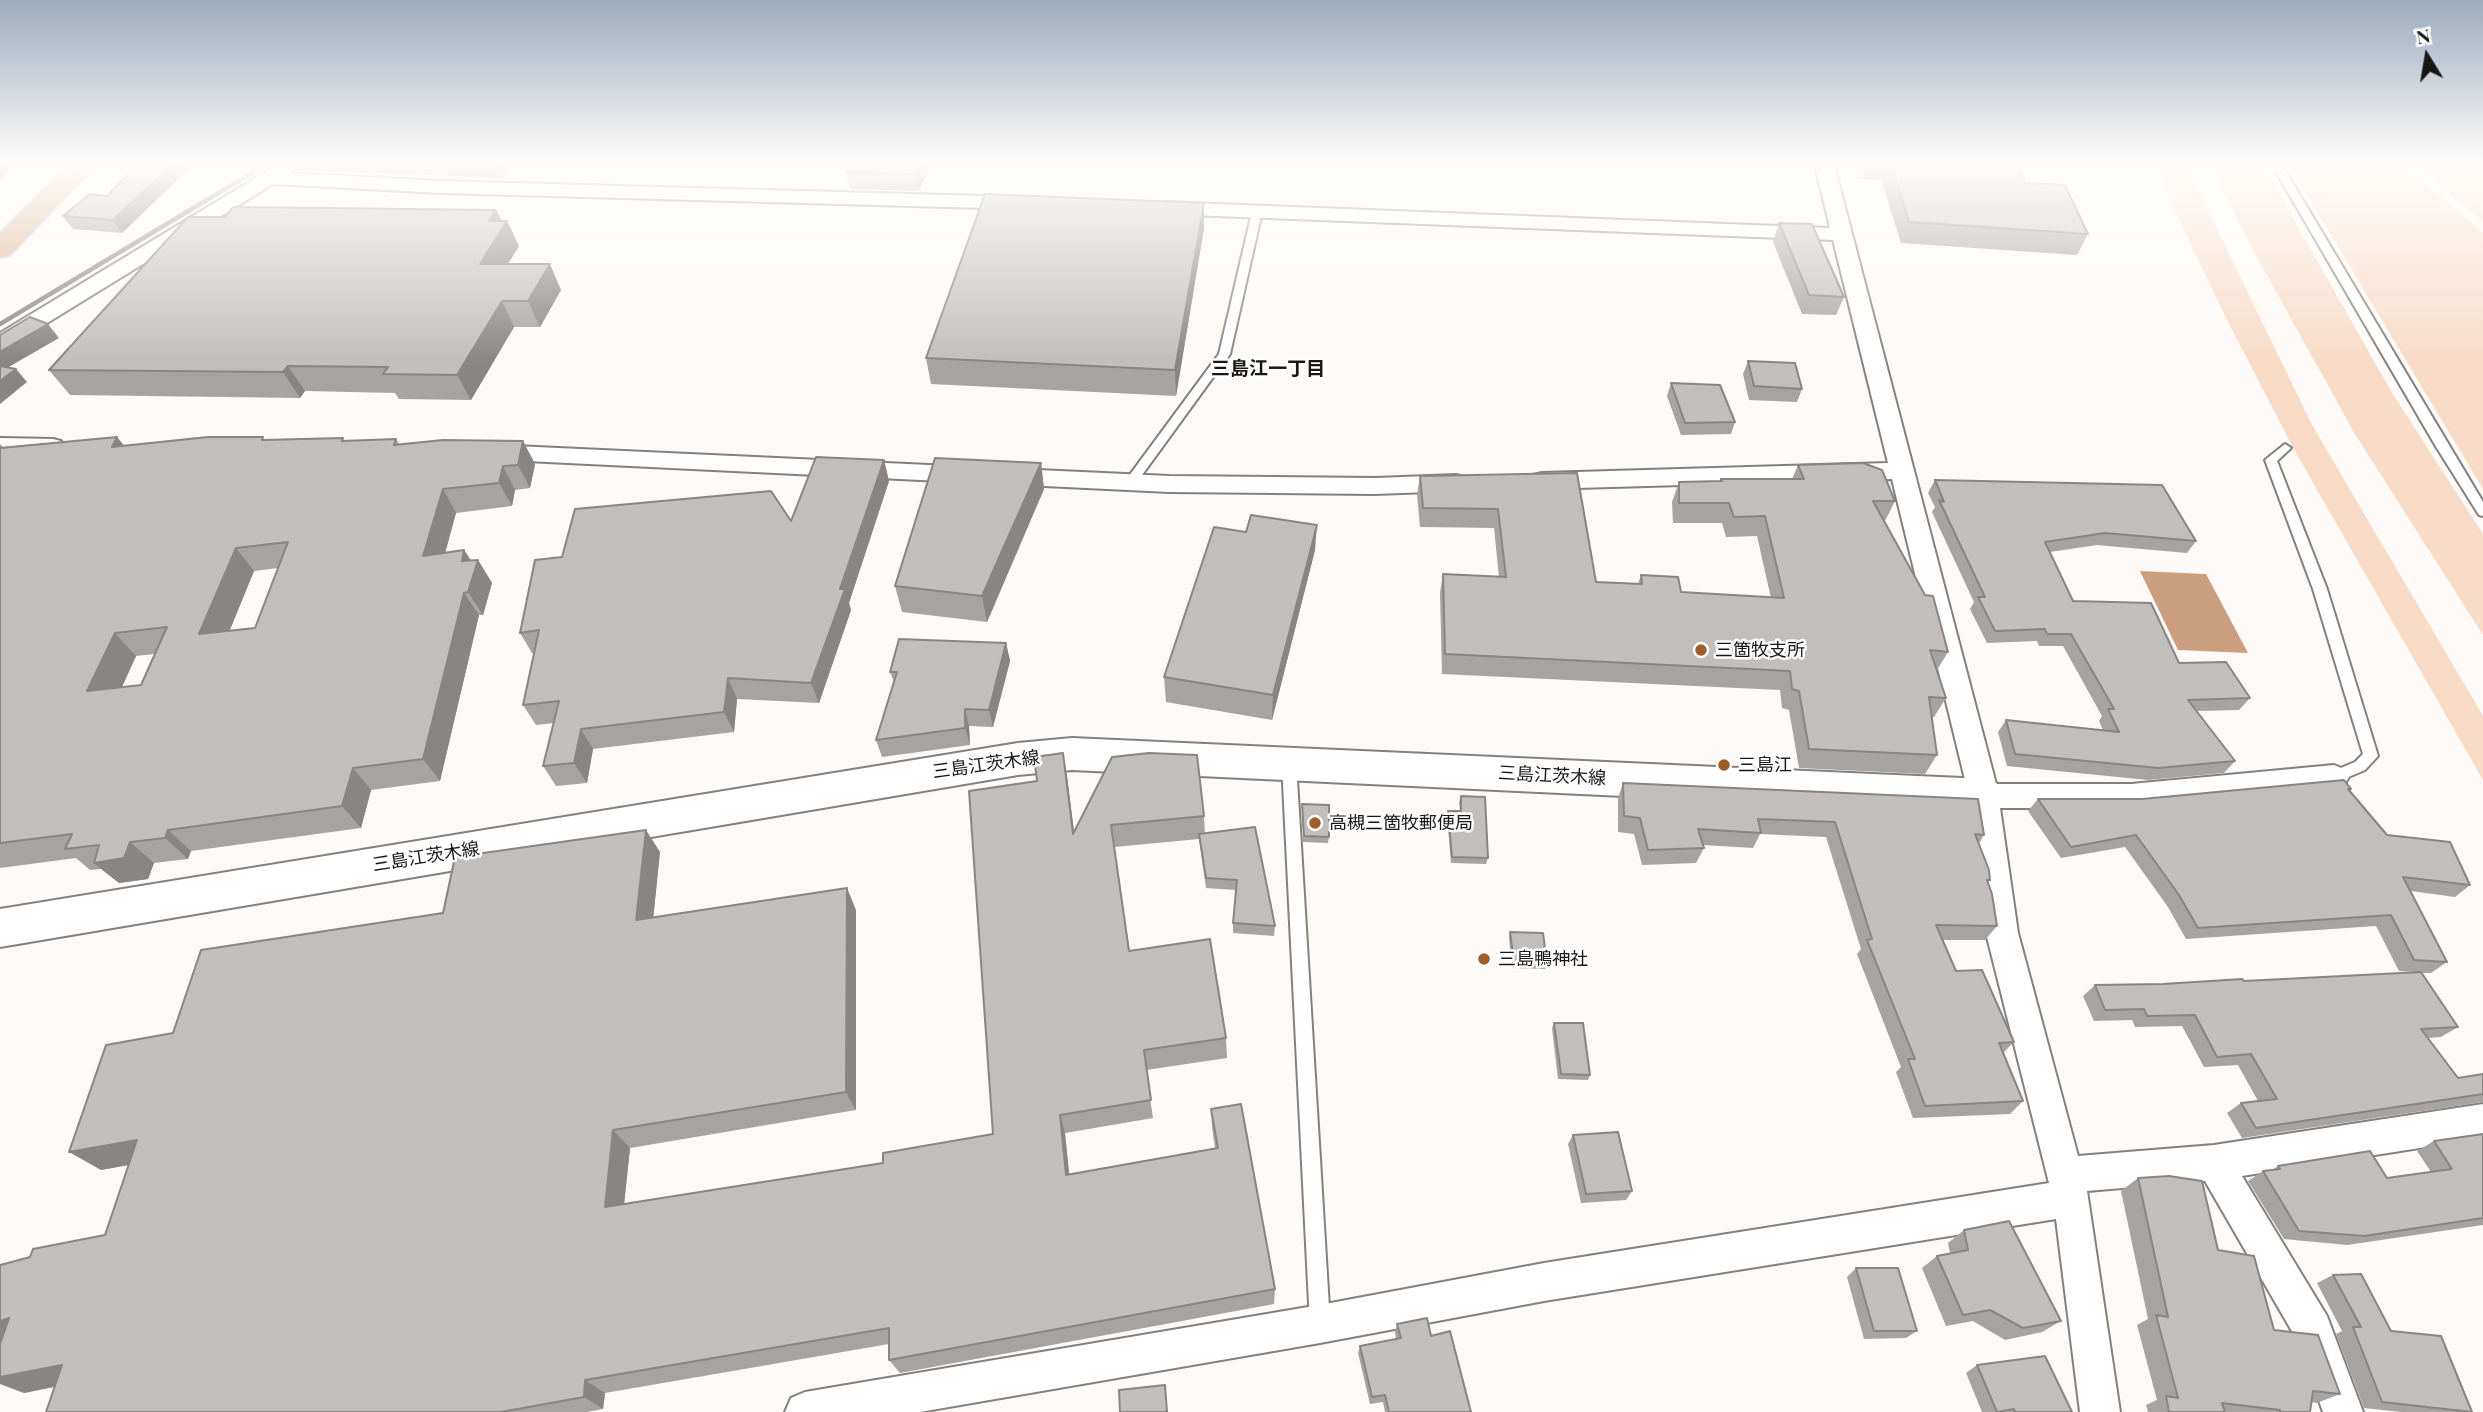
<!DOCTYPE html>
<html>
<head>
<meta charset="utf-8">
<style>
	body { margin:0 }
	#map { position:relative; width:2483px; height:1412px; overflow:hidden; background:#fefaf7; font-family:"Playfair Display",serif }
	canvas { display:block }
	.north { position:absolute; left:2392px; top:21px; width:70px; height:70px; -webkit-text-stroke:5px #fff; paint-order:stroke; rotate:349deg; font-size:19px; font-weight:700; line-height:28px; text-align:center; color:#181716 }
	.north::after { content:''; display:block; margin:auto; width:24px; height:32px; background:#181716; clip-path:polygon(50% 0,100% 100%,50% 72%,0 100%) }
</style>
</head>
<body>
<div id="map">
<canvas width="2483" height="1412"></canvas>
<div class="north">N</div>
</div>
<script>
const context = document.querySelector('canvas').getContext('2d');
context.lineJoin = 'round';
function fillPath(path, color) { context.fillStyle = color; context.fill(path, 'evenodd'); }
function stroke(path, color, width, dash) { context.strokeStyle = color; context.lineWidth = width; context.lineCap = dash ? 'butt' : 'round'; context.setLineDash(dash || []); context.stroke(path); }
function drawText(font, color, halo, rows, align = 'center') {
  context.font = font + ' "Playfair Display","Noto Sans JP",serif'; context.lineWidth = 5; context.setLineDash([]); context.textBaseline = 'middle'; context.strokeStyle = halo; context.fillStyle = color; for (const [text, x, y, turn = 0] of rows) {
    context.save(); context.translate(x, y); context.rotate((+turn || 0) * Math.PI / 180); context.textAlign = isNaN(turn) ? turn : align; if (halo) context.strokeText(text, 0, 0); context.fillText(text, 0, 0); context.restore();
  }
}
const green = new Path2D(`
	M 2154,165 L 2186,165 L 2312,425 L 2483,716 L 2483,780 L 2296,453 L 2223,312 Z
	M 2210,165 L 2263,165 L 2392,393 L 2483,534 L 2483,635 L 2355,434 L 2253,250 Z
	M 2289,165 L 2397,165 L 2433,190 L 2483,233 L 2483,489 Z
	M 2412,165 L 2483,165 L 2483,221 Z`);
const water = new Path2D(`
	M 2140,571 L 2206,574 L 2248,653 L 2178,650 Z`);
const service = new Path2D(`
	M 2272,165 L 2282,165 L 2483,502 L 2483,516 L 2479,515 L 2435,445 Z
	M 1257,209 L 1262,212 L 1230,354 L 1134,486 L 1126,486 L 1124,483 L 1126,480 L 1219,354 L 1252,212 Z
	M 2285,444 L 2291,448 L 2277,461 L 2327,589 L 2378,756 L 2365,770 L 2334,783 L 2329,781 L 2327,777 L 2329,773 L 2355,762 L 2363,754 L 2313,589 L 2265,460 Z
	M 1289,757 L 1294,759 L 1296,763 L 1330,1324 L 1327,1331 L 1320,1334 L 1313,1331 L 1310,1324 L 1282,763 L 1284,759 Z`);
const minor = new Path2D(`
	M 277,165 L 291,165 L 294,169 L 290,173 L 441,181 L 1020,197 L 1027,199 L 1030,203 L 1027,207 L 1020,209 L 441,193 L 273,184 L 8,347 L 0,349 L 0,333 Z
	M 1815,165 L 1834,165 L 1996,784 L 2131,784 L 2334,765 L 2344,769 L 2349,777 L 2344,785 L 2334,789 L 2131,808 L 2000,808 L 2018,933 L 2078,1156 L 2214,1145 L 2483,1104 L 2483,1138 L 2242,1176 L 2327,1316 L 2363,1412 L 2323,1412 L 2297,1340 L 2205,1181 L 2087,1191 L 2120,1412 L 2080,1412 L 2056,1219 L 1544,1301 L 1320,1343 L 920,1412 L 785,1412 L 791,1398 L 805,1392 L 1320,1305 L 1544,1263 L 2049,1183 L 1986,933 L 1969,796 L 1892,479 L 1542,489 L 1533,487 L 1530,481 L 1533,475 L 1542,473 L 1888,463 L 1833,240 L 1165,214 L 1158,212 L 1155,208 L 1158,204 L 1165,202 L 1830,228 Z
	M 0,438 L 53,439 L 61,441 L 65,447 L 61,453 L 53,455 L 0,454 Z
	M 493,445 L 1169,476 L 1375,478 L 1456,475 L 1465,477 L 1468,483 L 1465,489 L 1456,491 L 1375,494 L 1169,492 L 485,459 L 481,453 L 485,447 Z`);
const secondary = new Path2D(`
	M 1072,738 L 1984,779 L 1998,784 L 2004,796 L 1998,808 L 1984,813 L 1072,770 L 1018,775 L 0,947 L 0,909 L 1018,743 Z`);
const primary = new Path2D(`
	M 68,165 L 96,165 L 10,255 L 0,257 L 0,233 Z`);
const rail = new Path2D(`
	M 0,324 L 265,165`);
const wall = new Path2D(`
	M 293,165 L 512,165 L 503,178 L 296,170 Z
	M 932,165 L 918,191 L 850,189 L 846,172 Z
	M 1854,165 L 2018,165 L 2025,183 L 2088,234 L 2077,255 L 1901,243 L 1881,180 L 1858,179 Z
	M 107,196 L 122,233 L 73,229 L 63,216 Z
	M 496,210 L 502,221 L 507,221 L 519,246 L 508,264 L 561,290 L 540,327 L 514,327 L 471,400 L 399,399 L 395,393 L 305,391 L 300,398 L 70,395 L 49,370 L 225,217 Z
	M 1779,223 L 1844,297 L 1836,315 L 1802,314 L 1773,242 Z
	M 1204,228 L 1176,396 L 931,384 L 926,358 Z
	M 1748,361 L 1802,389 L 1797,402 L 1749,400 L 1743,374 Z
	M 1671,383 L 1735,422 L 1731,434 L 1681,435 L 1667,396 Z
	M 117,437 L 124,446 L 265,439 L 345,441 L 396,439 L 400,445 L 523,441 L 535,464 L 530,488 L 515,490 L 512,506 L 456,513 L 445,553 L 464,550 L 471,560 L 478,560 L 492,583 L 483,615 L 479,615 L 440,781 L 371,790 L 361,828 L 191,851 L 188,859 L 154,863 L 148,879 L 119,883 L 101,869 L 90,870 L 76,858 L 0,868 L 0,444 L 3,447 ZM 278,568 L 255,628 L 229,631 L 254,571 ZM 155,654 L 141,685 L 122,687 L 136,656 Z
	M 884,460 L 889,481 L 849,603 L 851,610 L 819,703 L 737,699 L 734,732 L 593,749 L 587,783 L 556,786 L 543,766 L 554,723 L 536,725 L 523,705 L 534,653 L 532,653 L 520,633 L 562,557 L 791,521 Z
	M 1041,463 L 1044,489 L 987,622 L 902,612 L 895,586 Z
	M 1798,465 L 1895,501 L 1885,521 L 1884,521 L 1948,652 L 1937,670 L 1946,698 L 1934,717 L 1932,717 L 1937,755 L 1925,774 L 1799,768 L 1789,710 L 1782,708 L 1780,690 L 1442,674 L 1440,593 L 1443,574 L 1499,577 L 1494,528 L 1420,527 L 1417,495 L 1420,476 L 1577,473 L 1596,582 L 1638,584 L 1641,575 L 1681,592 L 1771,598 L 1757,536 L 1726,537 L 1722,523 L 1673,523 L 1672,502 L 1679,482 L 1720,481 L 1721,479 L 1792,479 Z
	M 1935,480 L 2196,541 L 2187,553 L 2097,545 L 2050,552 L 2073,601 L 2179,663 L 2250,698 L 2239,710 L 2197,711 L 2235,761 L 2224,773 L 2148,780 L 2007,766 L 1998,732 L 2006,720 L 2103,730 L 2099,721 L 2102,716 L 2063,646 L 2039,646 L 2037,641 L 1987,643 L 1970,609 L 1974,602 L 1932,512 L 1935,507 L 1928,493 Z
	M 1246,532 L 1315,550 L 1272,720 L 1166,702 L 1164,677 Z
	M 1006,643 L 1010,661 L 993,727 L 969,726 L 970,745 L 882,757 L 876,740 L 894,682 L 890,672 Z
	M 1112,757 L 1204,816 L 1205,834 L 1275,926 L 1274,936 L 1233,933 L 1233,923 L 1236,890 L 1206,888 L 1199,839 L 1114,847 L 1129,951 L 1226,1038 L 1227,1058 L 1146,1070 L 1153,1118 L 1065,1133 L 1069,1174 L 1215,1148 L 1212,1127 L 1211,1109 L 1275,1289 L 1274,1304 L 900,1373 L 889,1360 L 889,1344 L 605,1393 L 603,1409 L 587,1412 L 46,1412 L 54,1387 L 24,1393 L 30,1257 L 105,1235 L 129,1165 L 101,1170 L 173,1033 L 443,913 L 660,852 L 653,917 L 856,910 L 856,1110 L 630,1148 L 624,1204 L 883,1163 L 993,1134 L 1037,781 L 1067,776 L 1074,832 Z
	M 1623,783 L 1984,835 L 1979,843 L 1990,880 L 1988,883 L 1997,926 L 1985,940 L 1943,940 L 1956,971 L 2014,1042 L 2003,1053 L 2023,1101 L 2010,1114 L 1913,1118 L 1896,1072 L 1901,1067 L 1857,954 L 1861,949 L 1826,837 L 1760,834 L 1753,848 L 1703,845 L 1704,848 L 1696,863 L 1642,865 L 1634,834 L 1618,832 L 1618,798 Z
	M 2351,789 L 2349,790 L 2387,835 L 2470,885 L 2455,897 L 2411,891 L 2447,962 L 2431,973 L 2421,973 L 2458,1027 L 2441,1037 L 2428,1038 L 2458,1078 L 2483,1074 L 2483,1102 L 2242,1138 L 2227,1113 L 2241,1103 L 2258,1101 L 2238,1065 L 2204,1067 L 2182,1026 L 2135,1027 L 2132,1020 L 2094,1021 L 2083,996 L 2095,985 L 2163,984 L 2244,981 L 2418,972 L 2399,971 L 2376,926 L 2186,939 L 2168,907 L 2125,847 L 2061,858 L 2028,811 L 2038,799 L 2142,799 Z
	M 1461,796 L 1488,858 L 1486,864 L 1451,863 L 1447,817 L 1448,811 L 1460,811 L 1459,802 Z
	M 1302,804 L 1329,837 L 1328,843 L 1303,842 Z
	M 1510,932 L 1547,963 L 1545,969 L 1512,968 L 1509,937 Z
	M 1554,1023 L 1590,1075 L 1588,1080 L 1558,1079 L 1552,1028 Z
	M 2483,1134 L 2483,1225 L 2347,1245 L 2284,1239 L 2248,1181 L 2263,1171 L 2272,1170 L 2278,1166 L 2387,1178 L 2431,1172 L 2417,1151 L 2434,1141 Z
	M 1573,1135 L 1632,1191 L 1626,1200 L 1581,1203 L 1568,1144 Z
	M 2138,1178 L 2218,1250 L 2274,1330 L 2340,1394 L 2317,1403 L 2311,1402 L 2310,1412 L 2148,1412 L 2146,1405 L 2157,1400 L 2137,1325 L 2148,1319 L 2121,1191 Z
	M 1964,1230 L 2061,1321 L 2042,1332 L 2005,1340 L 1973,1321 L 1946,1326 L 1922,1268 L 1937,1256 L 1950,1253 L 1948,1243 Z
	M 1856,1268 L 1917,1331 L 1906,1338 L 1864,1339 L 1847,1277 Z
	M 2333,1275 L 2391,1331 L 2472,1412 L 2401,1412 L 2364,1408 L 2336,1334 L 2342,1331 L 2317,1283 Z
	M 1397,1324 L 1431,1336 L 1471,1412 L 1385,1412 L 1383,1402 L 1370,1404 L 1358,1353 L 1360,1346 L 1396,1339 L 1395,1332 Z
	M 1977,1365 L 2072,1412 L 1982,1412 L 1966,1373 Z`);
const shadedWall = new Path2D(`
	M 0,165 L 14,165 L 0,181 Z
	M 171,165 L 193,165 L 122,233 L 113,220 Z
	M 497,165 L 512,165 L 503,178 Z
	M 920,165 L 932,165 L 918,191 L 915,174 Z
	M 1204,203 L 1204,228 L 1176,396 L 1175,370 Z
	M 496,210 L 504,226 L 507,221 L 519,246 L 492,289 L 480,264 L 489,221 Z
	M 550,264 L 561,290 L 540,327 L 528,301 Z
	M 502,301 L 514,327 L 471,400 L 457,375 Z
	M 48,324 L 59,338 L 0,372 L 0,352 Z
	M 288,366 L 305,391 L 300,398 L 283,372 Z
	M 16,369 L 27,382 L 0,404 L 0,381 Z
	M 117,437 L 136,461 L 112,447 Z
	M 523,441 L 535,464 L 530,488 L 518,465 Z
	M 884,460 L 889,481 L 849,603 L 851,610 L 819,703 L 811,683 L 840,589 Z
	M 1041,463 L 1044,489 L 987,622 L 982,596 Z
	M 503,466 L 515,490 L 512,506 L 499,483 Z
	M 443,489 L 456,513 L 438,579 L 423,556 Z
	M 1317,525 L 1315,550 L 1272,720 L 1273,695 Z
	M 236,548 L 254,571 L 219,657 L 199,634 Z
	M 464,550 L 475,568 L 478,560 L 492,583 L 483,615 L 468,592 L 462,561 Z
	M 464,593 L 479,615 L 440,781 L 423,759 Z
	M 115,633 L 136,656 L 110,713 L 87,691 Z
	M 1006,643 L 1010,661 L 993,727 L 989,710 Z
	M 728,678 L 737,699 L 734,732 L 724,712 Z
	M 965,709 L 969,726 L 970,745 L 965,728 Z
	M 581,729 L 593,749 L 587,783 L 574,763 Z
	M 1063,753 L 1067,776 L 1077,856 L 1073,834 Z
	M 353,768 L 371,790 L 361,828 L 342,806 Z
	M 168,830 L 191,851 L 188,859 L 165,838 Z
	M 646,830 L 660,852 L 651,941 L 636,920 Z
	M 130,842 L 154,863 L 148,879 L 119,883 L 94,863 Z
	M 847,888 L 856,910 L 856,1110 L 846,1092 Z
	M 1060,1115 L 1065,1133 L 1071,1192 L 1066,1175 Z
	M 613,1130 L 630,1148 L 622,1224 L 605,1207 Z
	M 137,1140 L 166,1158 L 101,1170 L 69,1152 Z
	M 9,1318 L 0,1345 L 0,1321 Z
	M 62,1365 L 96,1378 L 24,1393 L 0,1384 L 0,1377 Z
	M 585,1380 L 605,1393 L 603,1409 L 584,1397 Z`);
const building = new Path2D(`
	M 136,165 L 171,165 L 113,220 L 63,216 L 90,194 L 107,196 Z
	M 850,165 L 920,165 L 915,174 L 846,172 Z
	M 1891,165 L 2018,165 L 2025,183 L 2065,185 L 2088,234 L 1909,222 Z
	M 985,194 L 1204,203 L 1175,370 L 926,358 Z
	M 233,207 L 496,210 L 489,221 L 507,221 L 480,264 L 550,264 L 528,301 L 502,301 L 457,375 L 383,374 L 388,367 L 288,366 L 283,372 L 49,370 L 188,217 L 225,217 Z
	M 1779,223 L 1812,224 L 1844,297 L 1809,295 Z
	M 30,317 L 48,324 L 0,352 L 0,335 Z
	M 1748,361 L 1795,363 L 1802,389 L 1754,386 Z
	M 0,366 L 16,369 L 0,381 Z
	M 1671,383 L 1720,385 L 1735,422 L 1685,423 Z
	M 117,437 L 112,447 L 208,437 L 263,437 L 262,440 L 343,438 L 342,441 L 396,439 L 394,445 L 443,440 L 523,441 L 518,465 L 503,466 L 499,483 L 443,489 L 423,556 L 464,550 L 462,561 L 478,560 L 468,592 L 464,593 L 423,759 L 353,768 L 342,806 L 168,830 L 165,838 L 130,842 L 124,858 L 94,863 L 99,845 L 65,849 L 72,834 L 0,843 L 0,448 ZM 288,542 L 255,628 L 199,634 L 236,548 ZM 167,627 L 141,685 L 87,691 L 115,633 Z
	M 816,457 L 884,460 L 840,589 L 845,589 L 811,683 L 728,678 L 724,712 L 581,729 L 574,763 L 543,766 L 559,701 L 523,705 L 539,630 L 520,633 L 535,560 L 562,557 L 575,509 L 771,491 L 791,521 Z
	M 935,458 L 1041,463 L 982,596 L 895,586 Z
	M 1863,463 L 1882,470 L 1895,501 L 1873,501 L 1925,595 L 1933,596 L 1948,652 L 1930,650 L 1946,698 L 1929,697 L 1937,755 L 1809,749 L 1799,691 L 1792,689 L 1790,671 L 1445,654 L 1443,574 L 1506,577 L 1498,509 L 1423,508 L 1420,476 L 1577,473 L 1596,582 L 1642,584 L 1641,575 L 1678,577 L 1681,592 L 1784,598 L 1765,516 L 1734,517 L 1729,503 L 1679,503 L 1679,482 L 1722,481 L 1721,479 L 1804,479 L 1798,465 Z
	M 1935,480 L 2162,485 L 2196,541 L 2105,533 L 2045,542 L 2073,601 L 2151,603 L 2179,663 L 2226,662 L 2250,698 L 2188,700 L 2235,761 L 2158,768 L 2015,754 L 2006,720 L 2119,732 L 2108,709 L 2114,709 L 2071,634 L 2047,634 L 2045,629 L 1995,631 L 1978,597 L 1985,597 L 1939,500 L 1944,502 Z
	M 1251,515 L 1317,525 L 1273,695 L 1164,677 L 1214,527 L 1246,532 Z
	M 899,639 L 1006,643 L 989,710 L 965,709 L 965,728 L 876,740 L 897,672 L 890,672 Z
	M 1063,753 L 1073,834 L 1112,757 L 1149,753 L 1197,755 L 1204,816 L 1111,825 L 1129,951 L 1210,939 L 1226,1038 L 1144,1050 L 1151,1100 L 1060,1115 L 1066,1175 L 1218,1148 L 1211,1109 L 1241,1104 L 1275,1289 L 889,1360 L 889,1328 L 585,1380 L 584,1397 L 501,1412 L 46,1412 L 62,1365 L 0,1377 L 0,1344 L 9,1318 L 0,1321 L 0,1265 L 30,1257 L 33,1249 L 105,1235 L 137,1140 L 69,1152 L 106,1045 L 173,1033 L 201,950 L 443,913 L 455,857 L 646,830 L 636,920 L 847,888 L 846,1092 L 613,1130 L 605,1207 L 883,1163 L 883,1153 L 993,1134 L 969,791 L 1037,781 L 1034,757 Z
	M 2344,780 L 2351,789 L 2348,789 L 2387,835 L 2450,842 L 2470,885 L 2403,877 L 2447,962 L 2414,960 L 2391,915 L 2198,928 L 2179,895 L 2136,835 L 2071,847 L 2038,799 L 2142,799 Z
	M 1623,783 L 1978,799 L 1984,835 L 1975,834 L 1989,870 L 1990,880 L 1987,880 L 1992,894 L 1997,926 L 1936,925 L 1956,971 L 1982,970 L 2014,1042 L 1999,1043 L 2023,1101 L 1925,1106 L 1908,1059 L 1915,1059 L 1867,940 L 1872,939 L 1835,822 L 1758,819 L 1761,833 L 1698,829 L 1704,848 L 1648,850 L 1640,818 L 1624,816 Z
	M 1461,796 L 1485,797 L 1488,858 L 1452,857 L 1448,811 L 1461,811 Z
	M 1302,804 L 1329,805 L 1329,837 L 1304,836 Z
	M 1255,827 L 1275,926 L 1233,923 L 1237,880 L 1206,878 L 1199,834 Z
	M 1510,932 L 1543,933 L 1547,963 L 1514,962 Z
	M 2421,972 L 2458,1027 L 2421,1029 L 2458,1078 L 2483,1074 L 2483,1094 L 2256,1128 L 2241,1103 L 2277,1099 L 2251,1054 L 2217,1057 L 2195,1015 L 2147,1016 L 2144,1009 L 2105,1010 L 2095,985 L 2163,984 L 2242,979 L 2244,981 Z
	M 1554,1023 L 1583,1023 L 1590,1075 L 1561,1074 Z
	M 1618,1132 L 1632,1191 L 1586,1194 L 1573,1135 Z
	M 2483,1134 L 2483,1218 L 2364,1236 L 2299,1231 L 2263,1171 L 2280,1169 L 2278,1166 L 2370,1151 L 2387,1178 L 2452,1169 L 2434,1141 Z
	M 2169,1176 L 2202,1181 L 2218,1250 L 2254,1256 L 2274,1330 L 2318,1335 L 2340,1394 L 2313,1391 L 2310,1412 L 2280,1412 L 2280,1410 L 2222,1403 L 2225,1412 L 2169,1412 L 2166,1396 L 2178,1398 L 2156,1315 L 2168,1317 L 2138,1178 Z
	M 2009,1221 L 2061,1321 L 2023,1328 L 1990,1310 L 1963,1315 L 1937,1256 L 1968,1250 L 1964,1230 Z
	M 1856,1268 L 1898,1268 L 1917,1331 L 1874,1331 Z
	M 2361,1274 L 2391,1331 L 2441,1336 L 2472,1412 L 2382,1402 L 2353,1327 L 2361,1327 L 2333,1275 Z
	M 1427,1318 L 1431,1336 L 1450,1331 L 1471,1412 L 1389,1412 L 1385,1395 L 1372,1397 L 1360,1346 L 1401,1338 L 1397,1324 Z
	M 2045,1356 L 2072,1412 L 2015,1412 L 2014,1409 L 1997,1412 L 1977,1365 Z
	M 1165,1385 L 1167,1412 L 1120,1412 L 1119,1390 Z`);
const markers = [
	[1701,650,7,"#9e5e28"],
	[1724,765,7,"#9e5e28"],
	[1315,823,7,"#9e5e28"],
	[1484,959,7,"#9e5e28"]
];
const poiNames = [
	["三箇牧支所",1715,650],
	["三島江",1738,765],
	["高槻三箇牧郵便局",1329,823],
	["三島鴨神社",1498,959]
];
const streetNames = [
	["三島江茨木線",986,765,-8],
	["三島江茨木線",1552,776,3],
	["三島江茨木線",426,857,-9]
];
const neighbourhoodNames = [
	["三島江一丁目",1268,369]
];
fillPath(green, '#f8dbc7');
fillPath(water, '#cb9e7d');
stroke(service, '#84807d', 4);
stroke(minor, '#84807d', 4);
stroke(secondary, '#84807d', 4);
stroke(primary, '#d5d5d5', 4);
fillPath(service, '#fff');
fillPath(minor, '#fff');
fillPath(secondary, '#fff');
fillPath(primary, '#dab292');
stroke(rail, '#898785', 4.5);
fillPath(wall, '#a7a3a1');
fillPath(shadedWall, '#888583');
fillPath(building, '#c2bebb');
stroke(building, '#888583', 2);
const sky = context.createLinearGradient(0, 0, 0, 363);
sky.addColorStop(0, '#9cabbd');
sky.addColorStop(0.45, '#fffdfb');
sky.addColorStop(1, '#fffdfb00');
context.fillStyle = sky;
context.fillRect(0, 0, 2483, 363);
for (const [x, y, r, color] of markers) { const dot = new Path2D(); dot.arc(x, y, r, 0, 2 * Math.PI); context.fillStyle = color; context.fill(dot); stroke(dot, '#fff', 2.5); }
drawText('18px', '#181716', '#fff', poiNames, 'left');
drawText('18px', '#181716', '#fff', streetNames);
drawText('bold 19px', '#181716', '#fff', neighbourhoodNames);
</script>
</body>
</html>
